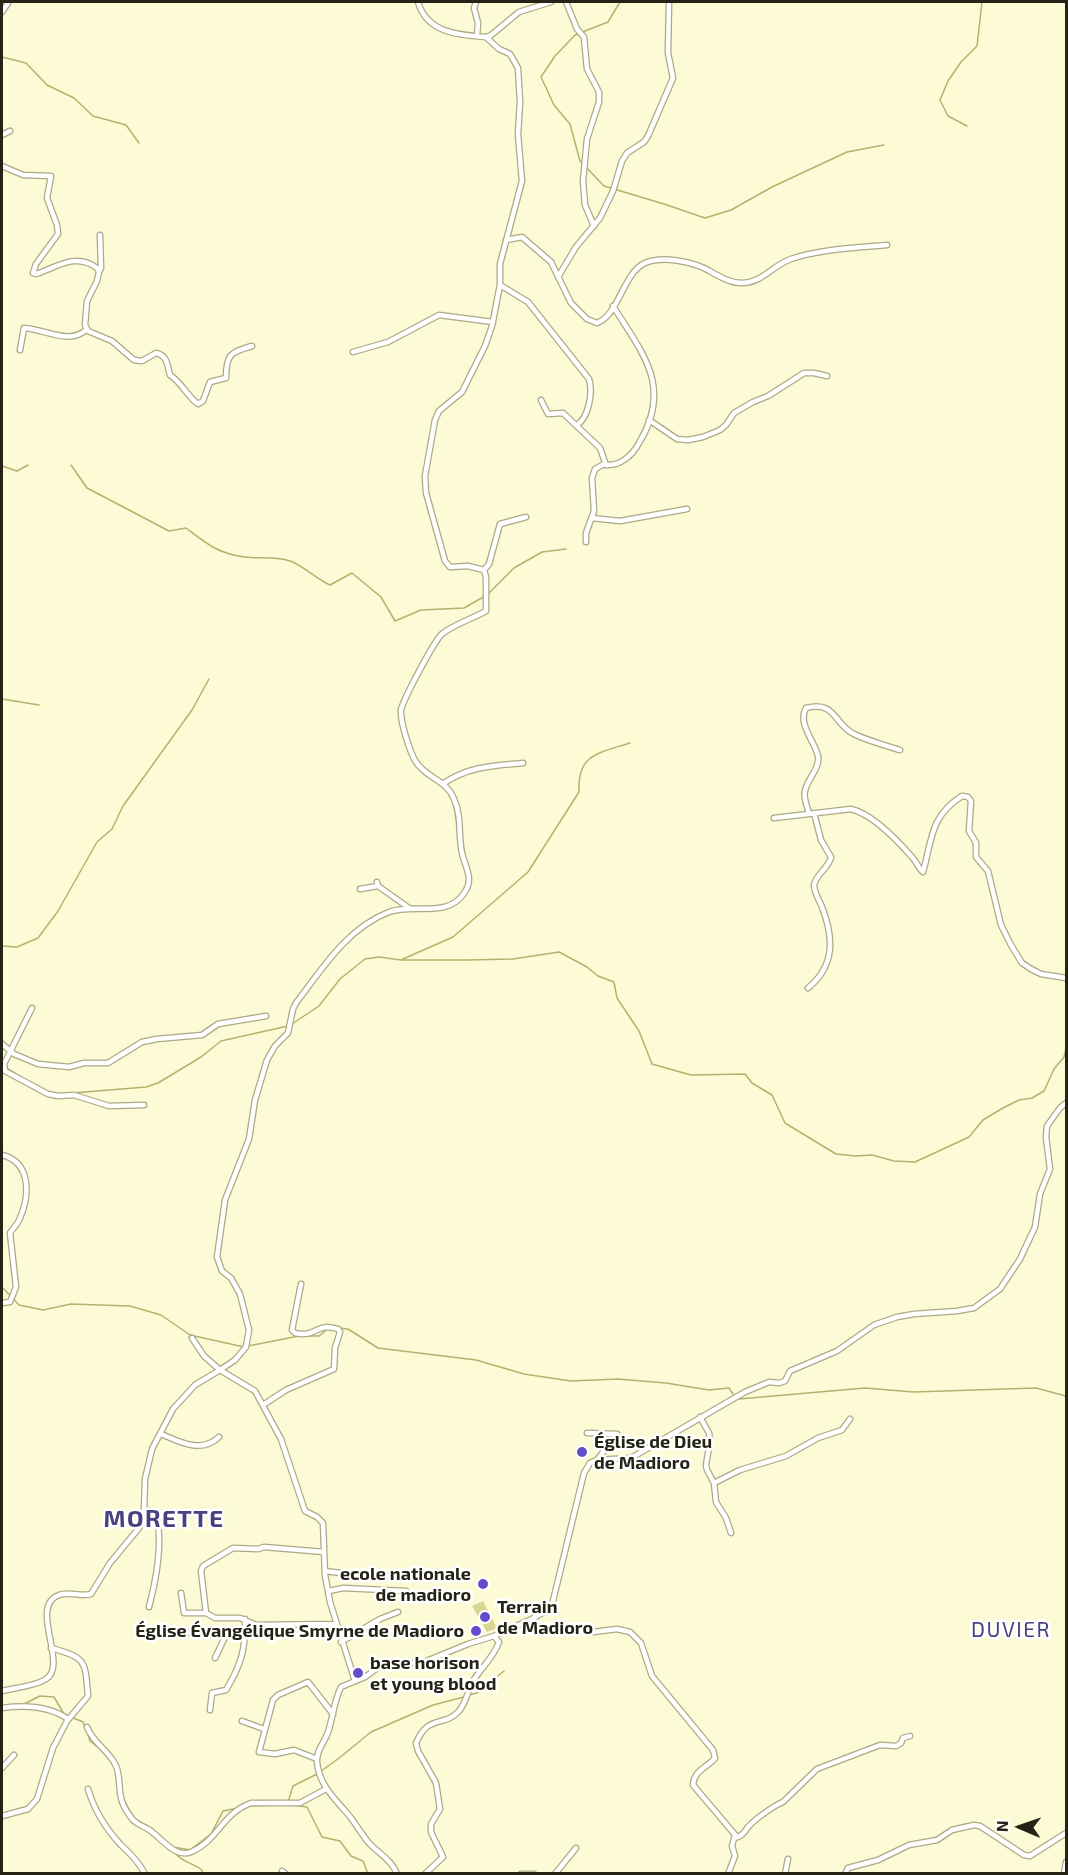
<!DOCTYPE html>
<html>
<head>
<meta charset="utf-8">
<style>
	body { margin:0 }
	#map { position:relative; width:1068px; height:1875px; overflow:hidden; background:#fcfbd5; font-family:"Exo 2",sans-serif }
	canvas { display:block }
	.frame { position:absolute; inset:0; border:3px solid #242315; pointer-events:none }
	.north { position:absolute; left:990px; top:1797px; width:60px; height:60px; -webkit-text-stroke:4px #fff; paint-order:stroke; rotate:272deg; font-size:16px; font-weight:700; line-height:24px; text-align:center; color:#242315 }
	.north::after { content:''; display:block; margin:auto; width:21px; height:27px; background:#242315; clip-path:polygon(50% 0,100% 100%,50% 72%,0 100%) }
</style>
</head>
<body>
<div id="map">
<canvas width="1068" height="1875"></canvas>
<div class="frame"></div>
<div class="north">N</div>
</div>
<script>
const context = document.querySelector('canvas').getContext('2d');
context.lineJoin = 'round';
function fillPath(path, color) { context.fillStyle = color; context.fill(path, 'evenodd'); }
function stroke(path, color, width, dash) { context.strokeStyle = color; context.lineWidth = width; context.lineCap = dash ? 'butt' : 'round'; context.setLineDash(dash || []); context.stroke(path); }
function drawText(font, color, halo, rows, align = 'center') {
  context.font = font + ' "Exo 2",sans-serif'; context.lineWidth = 5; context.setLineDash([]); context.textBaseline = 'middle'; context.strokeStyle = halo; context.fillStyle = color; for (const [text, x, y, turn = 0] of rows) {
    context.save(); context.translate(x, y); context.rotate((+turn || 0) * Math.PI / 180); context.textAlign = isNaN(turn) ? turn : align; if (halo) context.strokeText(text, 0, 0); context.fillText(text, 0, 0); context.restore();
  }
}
const green = new Path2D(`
	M 483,1601 L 497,1628 L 487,1632 L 472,1606 Z`);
const stream = new Path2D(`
	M 2,57 L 26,63 L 47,85 L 74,98 L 93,116 L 126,125 L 139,143
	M 967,126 L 948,116 L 940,100 L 948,81 L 961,62 L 977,46 L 982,2
	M 583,164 L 580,161 L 570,124 L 554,105 L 541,77 L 555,56 L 575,35 L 608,22 L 620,2
	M 586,167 L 604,186 L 664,204 L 705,218 L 731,210 L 772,187 L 847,152 L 884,145
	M 71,465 L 87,488 L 169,531 L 186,528 C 207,544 217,553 244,557 C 259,559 274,556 290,561 C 302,565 317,579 330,585 L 352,573 L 381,597 L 395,621 L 421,610 L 464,608 L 485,596
	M 2,466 L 17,471 L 28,465
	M 489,593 L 514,568 L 542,552 L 566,549
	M 2,699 L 39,705
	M 2,946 L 17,947 L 38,938 L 58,911 L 97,842 L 112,829 L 123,806 L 192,710 L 209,679
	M 403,959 L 453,937 L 528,872 L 579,792 C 577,753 600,753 630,743
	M 292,1024 L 319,1006 L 340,979 L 365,959 L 379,957 L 401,960 L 468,960 L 513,959 L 559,952 L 587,967 L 598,976 L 614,982 L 617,998 L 639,1031 L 652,1064 L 691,1075 L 745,1074 L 752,1083 L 772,1095 L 785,1123 L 836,1154 L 855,1156 L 872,1155 L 894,1161 L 915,1162 L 969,1137 L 983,1120 L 1003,1108 L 1019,1100 L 1032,1098 L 1044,1091 L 1054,1069 L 1064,1057 L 1066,1048
	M 5,1067 L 16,1074
	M 73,1093 L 146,1087 L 158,1083 L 201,1057 L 221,1041 L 288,1026
	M 2,1287 L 19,1305 L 43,1310 L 71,1304 L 130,1306 L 161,1315 L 190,1335 L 244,1347
	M 339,1328 L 348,1329 L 378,1348 L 476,1360 L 524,1374 L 571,1381 L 618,1379 L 666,1383 L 709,1390 L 729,1388 L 733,1394
	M 307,1336 L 319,1336 L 329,1328
	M 248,1346 L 299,1336
	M 739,1399 L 865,1388 L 913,1392 L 1036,1388 L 1066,1396
	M 468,1695 L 477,1693 L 504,1671
	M 24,1704 L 40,1696 L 54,1697 L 64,1714
	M 71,1717 L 83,1722 L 85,1727
	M 87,1732 L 90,1741 L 100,1749
	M 321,1771 L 338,1759 L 371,1732 L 433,1705 L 464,1697
	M 125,1802 L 133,1816
	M 288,1802 L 293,1786 L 317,1774
	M 291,1805 L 307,1807 L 322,1837 L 340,1841 L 351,1856 L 363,1861 L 368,1874
	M 249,1806 L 274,1805
	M 173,1847 L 190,1850 L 211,1834 L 223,1811 L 238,1808
	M 176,1854 C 184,1863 193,1863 202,1870 L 202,1874`);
const minor = new Path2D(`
	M 418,2 C 427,33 458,35 486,37 L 490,36 L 519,12 L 551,2
	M 476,2 L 474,8 L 478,23 L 477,36
	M 566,2 L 577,29 L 584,37 L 587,69 L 599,92 L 599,102 L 587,139 L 583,181 L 585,205 L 594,226
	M 2,12 L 8,3
	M 2,135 L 10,131
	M 2,166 L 23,175 L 51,176 L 47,198 L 57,225 L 58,234 L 36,264 L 33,273 L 36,274 C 57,267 76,252 97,268 L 99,272 L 97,281 L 87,301 L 85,325 L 88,331 L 112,341 L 134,360 L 142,361 L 156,353 C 168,356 167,365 170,375 C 182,383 187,396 198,404 L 203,401 L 210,382 L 226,378 C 226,355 230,352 252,346
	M 506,240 L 522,237 L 551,262 L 571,303 L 587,319 L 597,323 C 619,315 623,273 645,263 C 662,256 688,261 704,268 C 716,274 728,283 742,283 C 762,283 773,265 791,259 C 821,249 855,248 887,245
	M 99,272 L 101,268 L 100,235
	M 558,277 L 576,247 L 600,218 L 613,191 L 622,161 L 627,153 L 644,142 L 648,136 L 673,78 L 668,53 L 669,2
	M 500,285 L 528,302 L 589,379 C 593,392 589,417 577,425
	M 20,350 L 24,328 C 45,329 70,346 87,329
	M 353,352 L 388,342 L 439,315 L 493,322
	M 541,400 L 548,414 L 563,413 L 600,448 L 606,465 C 620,466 632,456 639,443 C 673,387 643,354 613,306
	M 649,420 L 677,439 L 688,440 L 703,437 L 720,430 L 726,425 L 734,413 L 753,402 L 768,396 L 804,373 L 814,373 L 827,376
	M 592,518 L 620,521 L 687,509
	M 586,542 L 586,533 L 594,511 L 592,478 L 595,469 L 604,464
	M 484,570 L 489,564 L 500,524 L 526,517
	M 444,783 C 470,766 493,766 523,763
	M 809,813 C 807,806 803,798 805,791 C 807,779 820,769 818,756 C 815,742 797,723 806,708 C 836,700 834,725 854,734 C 868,741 885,745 900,750
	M 774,818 L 851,809 C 872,814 898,841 912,857 C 917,862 918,868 923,872 C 932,840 930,816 962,796 L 968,797 L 971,801 L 969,831 L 976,843 L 976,857 L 988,871 L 1001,925 L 1011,945 L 1022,963 L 1031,969 L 1041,974 L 1066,978
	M 377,882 L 378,886 L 409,908
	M 360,889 L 378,886
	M 808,988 C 835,966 834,938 822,907 C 819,900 814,892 814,885 C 816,874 829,868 831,857 L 821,840 L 814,813
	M 32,1008 L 4,1064 L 5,1071 L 48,1094 L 58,1096 L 74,1095 L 109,1106 L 144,1105
	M 2,1044 L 14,1054 L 38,1064 L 69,1067 L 84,1063 L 108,1063 L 142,1042 L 157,1039 L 202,1035 L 218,1024 L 266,1016
	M 2,1155 C 31,1162 30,1195 20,1218 C 18,1224 13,1228 10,1233 L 16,1287 L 10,1302 L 2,1303
	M 263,1405 L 286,1390 L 334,1369 L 335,1348 L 340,1332 L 338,1329 C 334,1328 330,1327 327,1327 C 314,1328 313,1337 295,1333 L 292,1330 L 301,1284
	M 700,1417 L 709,1433 L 710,1441 L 706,1465 L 707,1470 L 714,1483 L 716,1502 L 726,1518 L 731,1533
	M 587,1433 L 617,1434 L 597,1460
	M 161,1434 C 180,1442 201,1454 219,1437
	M 714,1483 L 740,1470 L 786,1456 L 818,1438 L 842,1430 L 850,1419
	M 144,1510 L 155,1512 C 164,1539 156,1580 149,1607
	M 324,1552 L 264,1547 L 258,1549 L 233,1548 L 203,1566 L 201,1571 L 206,1613 L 215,1618 L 240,1618 L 256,1625 L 336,1624
	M 325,1571 L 363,1576 L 397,1576
	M 329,1591 L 343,1588 L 406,1591
	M 181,1593 L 184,1613 L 206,1613
	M 187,1632 L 245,1637
	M 593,1632 L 617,1629 L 630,1632 L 641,1643 L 652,1676 L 713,1750 L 715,1758 C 707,1768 694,1770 693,1785 L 737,1837
	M 341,1642 L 380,1619 L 398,1612
	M 215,1658 L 226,1635
	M 355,1681 L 330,1602 L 325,1575 L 323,1523 L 317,1517 L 305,1511 L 281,1439 L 255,1391 L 220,1370 L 235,1360 L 246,1347 L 249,1330 L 240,1294 L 231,1278 L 222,1271 L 217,1257 L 225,1200 L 249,1139 L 255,1100 L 267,1060 L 275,1046 L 288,1033 L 293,1009 L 296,1003 C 322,969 347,928 389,912 C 414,903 448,919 465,892 C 474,878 465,867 462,853 C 458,836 462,816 454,799 C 446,779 427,779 416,762 C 410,753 400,721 401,710 C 403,700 434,641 442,634 C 454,624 472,619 486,611 L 486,577 L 484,570 L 468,566 L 450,567 L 445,561 L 426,493 L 425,476 L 435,420 L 439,411 L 462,392 L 485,346 L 492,326 L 500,285 L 500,264 L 522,181 L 518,134 L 520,102 L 518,68 L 510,54 L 499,49 L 486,37
	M 2,1691 C 14,1688 36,1686 46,1679 C 69,1665 28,1606 59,1595 C 69,1591 81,1597 91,1594 L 110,1563 L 139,1528 L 144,1510 L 145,1479 L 152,1449 L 173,1409 L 195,1385 L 220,1370 L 204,1356 L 192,1338
	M 2,1708 C 24,1705 49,1706 68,1719
	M 210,1710 L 212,1693 L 226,1690 C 241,1665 246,1649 245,1619
	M 242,1721 L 264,1729
	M 87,1727 C 93,1743 108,1750 115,1764 C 122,1776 117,1792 123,1804 C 125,1810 129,1815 133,1820 C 138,1825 143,1826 148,1829 C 161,1837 175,1859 191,1852 C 219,1840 221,1814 251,1803 L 300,1803 L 326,1789
	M 317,1759 L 294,1750 L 275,1754 L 259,1752 L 273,1700 L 278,1695 L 308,1682 L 333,1714
	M 2,1768 L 14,1755
	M 88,1789 C 94,1809 106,1829 121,1845 C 131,1854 139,1862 145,1874
	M 2,1816 L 28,1809 L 37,1799 L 53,1748 L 67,1721 L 88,1696 C 85,1661 87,1658 51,1648
	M 282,1871 L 286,1874
	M 397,1874 C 392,1860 378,1853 369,1843 C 361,1834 355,1822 347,1813 C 333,1797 319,1784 317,1762 C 316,1750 325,1742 328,1732 C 333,1717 334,1701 341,1687 L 365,1677 L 379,1667 L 424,1662 L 468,1644 L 494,1636 L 532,1619 L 549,1609 L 552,1605 L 584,1473 L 590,1463 L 597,1460 L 631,1458 L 745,1392 L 769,1382 L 779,1383 L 785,1381 L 790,1371 L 837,1351 L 874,1325 L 897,1317 L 914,1314 L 957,1311 L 974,1308 L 1000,1289 L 1020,1259 L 1035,1227 L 1040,1194 L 1050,1169 L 1046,1137 L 1047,1126 L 1060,1108 L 1066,1103
	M 425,1874 L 443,1857 L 431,1832 L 431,1824 L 440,1809 L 436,1783 L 418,1751 L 416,1743 C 429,1713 444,1728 459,1711 C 466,1703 468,1690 473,1681 C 481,1668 494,1657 499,1642 L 494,1636
	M 521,1874 L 534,1874
	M 555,1874 L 576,1848
	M 728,1874 L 735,1856 L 732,1846 L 734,1838 C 743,1836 743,1833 749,1826 C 755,1819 775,1805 783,1802 L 817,1769 L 880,1745 L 896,1746 L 901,1743 L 903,1738 L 910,1736
	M 785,1874 L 788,1859
	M 845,1874 L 848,1868 L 878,1860 L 909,1845 L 937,1840 L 952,1830 L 974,1825 L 980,1826 L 1024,1855 L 1030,1856 L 1066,1833
	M 1064,1874 L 1066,1862`);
const markers = [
	[582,1452,6,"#634ec7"],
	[483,1584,6,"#634ec7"],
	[485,1617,6,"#634ec7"],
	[476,1631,6,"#634ec7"],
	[358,1673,6,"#634ec7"]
];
const poiNames = [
	["Église de Dieu",594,1442],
	["de Madioro",594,1463],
	["ecole nationale",471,1574,"right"],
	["de madioro",471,1595,"right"],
	["Terrain",497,1607],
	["de Madioro",497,1628],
	["Église Évangélique Smyrne de Madioro",464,1631,"right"],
	["base horison",370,1663],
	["et young blood",370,1684]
];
const quarterNames = [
	["DUVIER",1011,1630]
];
const districtNames = [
	["MORETTE",164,1519]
];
fillPath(green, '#d9d695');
stroke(stream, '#b5b26d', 1.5);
stroke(minor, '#abaa86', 7);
stroke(minor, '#fff', 4.5);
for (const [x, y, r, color] of markers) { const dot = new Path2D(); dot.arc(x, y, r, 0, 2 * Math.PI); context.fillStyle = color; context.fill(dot); stroke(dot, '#fff', 2); }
drawText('bold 18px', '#242315', '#fff', poiNames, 'left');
context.letterSpacing = '1.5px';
drawText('21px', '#48417f', '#fff', quarterNames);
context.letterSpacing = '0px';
context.letterSpacing = '1.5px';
drawText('bold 24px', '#48417f', '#fff', districtNames);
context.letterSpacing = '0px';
</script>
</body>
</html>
